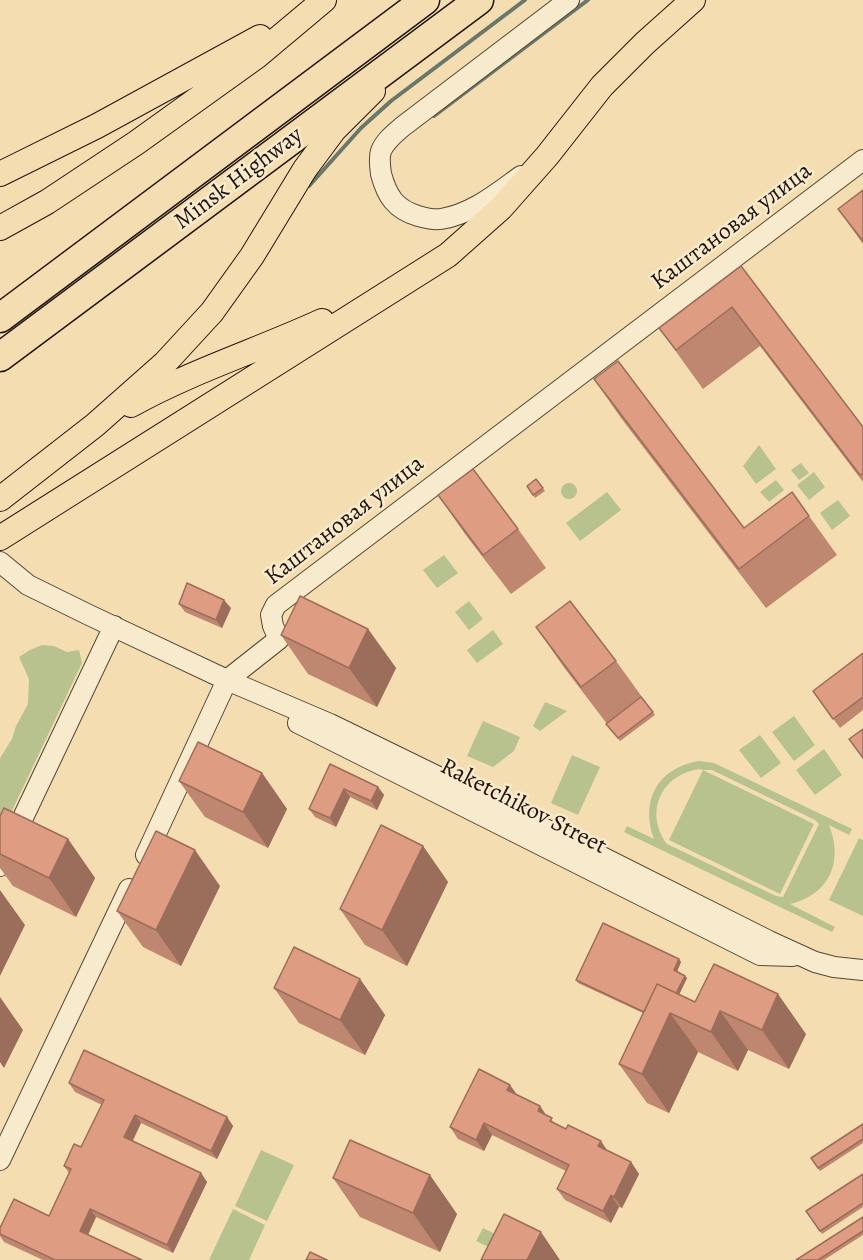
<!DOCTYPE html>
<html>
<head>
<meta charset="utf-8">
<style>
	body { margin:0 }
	canvas { display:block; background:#f4deb1 }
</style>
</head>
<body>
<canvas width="863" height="1260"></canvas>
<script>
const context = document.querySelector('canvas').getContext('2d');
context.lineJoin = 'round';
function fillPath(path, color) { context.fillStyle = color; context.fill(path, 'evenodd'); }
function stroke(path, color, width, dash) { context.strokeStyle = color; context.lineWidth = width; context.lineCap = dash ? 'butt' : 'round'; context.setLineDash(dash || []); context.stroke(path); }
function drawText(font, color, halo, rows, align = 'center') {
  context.font = font + ' Alegreya,serif'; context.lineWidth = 5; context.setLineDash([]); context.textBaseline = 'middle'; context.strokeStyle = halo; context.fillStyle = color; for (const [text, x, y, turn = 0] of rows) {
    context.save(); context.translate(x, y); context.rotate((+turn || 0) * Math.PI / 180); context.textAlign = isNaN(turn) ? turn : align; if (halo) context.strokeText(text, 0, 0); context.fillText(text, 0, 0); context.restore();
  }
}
const green = new Path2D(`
	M 759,445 L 776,469 L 756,484 L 743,466 Z
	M 801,463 L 809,473 L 799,480 L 791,470 Z
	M 814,472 L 825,487 L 809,500 L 797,485 Z
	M 776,480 L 784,490 L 769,502 L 760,492 Z
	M561 491a8 8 0 1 1 16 0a8 8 0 1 1-16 0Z
	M 607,492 L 621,510 L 580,541 L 566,523 Z
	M 838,500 L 850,516 L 832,530 L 820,513 Z
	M 444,555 L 458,573 L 437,588 L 423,570 Z
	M 469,601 L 483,619 L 469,630 L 455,612 Z
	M 493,630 L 503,644 L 477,663 L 467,650 Z
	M 42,645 L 54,646 L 67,652 L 79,650 L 82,663 L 0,836 L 0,758 L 12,739 L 16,726 L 28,704 L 29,679 L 19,657 L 30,650 Z
	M 545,702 L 567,711 L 540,731 L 533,726 Z
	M 794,716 L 815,745 L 794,761 L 772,732 Z
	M 483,721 L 520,737 L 514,751 L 493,767 L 467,756 Z
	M 760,735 L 781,763 L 761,778 L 739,750 Z
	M 824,749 L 842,775 L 815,795 L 796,770 Z
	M 572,755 L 600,767 L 578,815 L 551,803 Z
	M 699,761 L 714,763 L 852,829 L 849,835 L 829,825 C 844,862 829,895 790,904 L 835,927 L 832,932 L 624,832 L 627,826 L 654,839 C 640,801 657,768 699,761 ZM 699,769 L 703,770 L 669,840 L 780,894 L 814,824 L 703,770 L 712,770 L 815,820 L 819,824 L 783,897 L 776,896 L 667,844 C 644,812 661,775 699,769 Z
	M 859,838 L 863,840 L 863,916 L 829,900 Z
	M 261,1150 L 294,1165 L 267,1221 L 235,1206 Z
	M 233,1209 L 265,1225 L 249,1260 L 209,1260 Z
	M 483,1228 L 500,1236 L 493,1249 L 476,1241 Z`);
const stream = new Path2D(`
	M 434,116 L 588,0
	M 309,186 L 361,128 L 391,101 L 525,0`);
const minor = new Path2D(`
	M 521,176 C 496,194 472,214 441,219 C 434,220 425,218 418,216 C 395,209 387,196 381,174 C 380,167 379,157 381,151 C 385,141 394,134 402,127 L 569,0
	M 0,562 L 28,585 L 89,615 L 227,680 L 330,724 L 590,851 L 769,941 L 815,962 L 834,967 L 863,970
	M 298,723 L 760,955 L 793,956
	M 146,855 L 227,680 L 279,639 L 273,626 L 271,615 L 276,605 L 863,160
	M 0,866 L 114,626
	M 0,1160 L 129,889`);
const major = new Path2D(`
	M 0,174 L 97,126 L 260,37
	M 0,228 L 47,202 L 136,143 L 256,57 L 324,0
	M 131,405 C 192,371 259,350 322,321
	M 0,499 L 95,425 L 165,363 L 212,312 L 252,256 L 305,169 L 334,130 L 373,91
	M 0,538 L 448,255 L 501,208 L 547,156 L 602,86 L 645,43 L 693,0`);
const highway = new Path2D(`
	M 0,318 L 425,0
	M 0,357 L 479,0`);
const wall = new Path2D(`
	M 863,190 L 863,244 L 838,209 Z
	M 741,266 L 863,427 L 863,482 L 760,346 L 703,389 L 659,328 Z
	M 594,379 L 744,528 L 809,516 L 837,555 L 766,608 L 621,418 Z
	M 536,479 L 545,491 L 535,498 L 527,486 Z
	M 438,495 L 518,529 L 546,568 L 511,594 L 465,534 Z
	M 179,604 L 231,608 L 222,628 L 185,612 Z
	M 536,627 L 616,661 L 655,715 L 620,741 L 563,666 Z
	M 368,629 L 396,668 L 377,707 L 308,674 L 281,635 Z
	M 863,653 L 863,710 L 840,728 L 813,691 Z
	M 330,764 L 378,787 L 384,795 L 377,810 L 350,797 L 336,827 L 315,817 L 309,809 Z
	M 262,773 L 287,809 L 268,848 L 205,817 L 179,781 Z
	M 0,816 L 68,839 L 95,878 L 76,917 L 13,886 L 0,868 Z
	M 423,846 L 448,882 L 407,966 L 365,945 L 340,909 Z
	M 220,886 L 181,966 L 143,947 L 117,911 Z
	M 679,959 L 681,962 L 677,972 L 685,976 L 687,978 L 679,995 L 695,1002 L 806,1034 L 789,1069 L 748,1050 L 738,1071 L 698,1052 L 669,1113 L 647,1103 L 619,1064 L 643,1013 L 578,983 L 576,980 Z
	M 360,979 L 385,1015 L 365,1055 L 299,1023 L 274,988 Z
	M 69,1083 L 227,1117 L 233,1126 L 217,1159 L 141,1123 L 133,1141 L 201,1173 L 207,1182 L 173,1253 L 96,1217 L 88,1235 L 142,1260 L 43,1260 L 4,1242 L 0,1236 L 0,1228 L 49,1216 L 69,1173 L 64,1166 L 81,1147 L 102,1105 L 75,1092 Z
	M 518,1095 L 540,1106 L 546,1115 L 556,1124 L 631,1162 L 639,1174 L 622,1208 L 619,1207 L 611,1223 L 565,1200 L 557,1189 L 566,1171 L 492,1135 L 484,1151 L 458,1139 L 450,1127 Z
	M 863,1124 L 863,1143 L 820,1171 L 811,1158 Z
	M 863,1174 L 863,1207 L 822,1234 L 806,1211 Z
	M 333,1178 L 457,1214 L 440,1252 L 360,1217 Z
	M 863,1217 L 863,1235 L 824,1260 L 796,1260 Z`);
const shadedWall = new Path2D(`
	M 224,600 L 231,608 L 222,628 L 216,620 Z
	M 368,629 L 396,668 L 377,707 L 349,668 Z
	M 262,773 L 287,809 L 268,848 L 243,812 Z
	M 378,787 L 384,795 L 377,810 L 371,801 Z
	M 344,789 L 350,797 L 336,827 L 330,818 Z
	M 68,839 L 95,878 L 76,917 L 49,878 Z
	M 423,846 L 448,882 L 407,966 L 382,930 Z
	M 195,850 L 220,886 L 181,966 L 156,930 Z
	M 0,890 L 25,925 L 0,976 Z
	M 679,959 L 681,962 L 676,973 L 674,970 Z
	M 685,976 L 687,978 L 665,1024 L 663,1021 Z
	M 360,979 L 385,1015 L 365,1055 L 340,1020 Z
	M 778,994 L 806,1034 L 789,1069 L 762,1030 Z
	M 0,997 L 23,1030 L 4,1068 L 0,1062 Z
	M 720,1011 L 748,1050 L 738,1071 L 711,1032 Z
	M 670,1013 L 698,1052 L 669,1113 L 642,1074 Z
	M 510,1085 L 518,1096 L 507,1090 Z
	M 540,1106 L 548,1118 L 538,1111 Z
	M 135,1115 L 141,1123 L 130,1145 L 124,1137 Z
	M 227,1117 L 233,1126 L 217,1159 L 211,1151 Z
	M 484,1123 L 492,1135 L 484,1151 L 476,1140 Z
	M 601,1141 L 609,1153 L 598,1146 Z
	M 631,1162 L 639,1174 L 622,1208 L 614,1197 Z
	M 201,1173 L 207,1182 L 173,1253 L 167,1245 Z
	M 430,1175 L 457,1214 L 440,1252 L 413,1213 Z
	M 611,1195 L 619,1207 L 611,1223 L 603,1211 Z
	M 90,1209 L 96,1217 L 86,1239 L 80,1231 Z
	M 541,1232 L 560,1260 L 527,1260 Z`);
const building = new Path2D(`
	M 863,190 L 863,241 L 838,209 Z
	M 741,266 L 863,427 L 863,473 L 860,475 L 732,307 L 676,350 L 659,328 Z
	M 618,361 L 744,528 L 792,492 L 809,516 L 739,569 L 594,379 Z
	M 473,469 L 518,529 L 483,555 L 438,495 Z
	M 536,479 L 543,488 L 533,495 L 527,486 Z
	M 187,583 L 224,600 L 216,620 L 179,604 Z
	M 300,596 L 368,629 L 349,668 L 281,635 Z
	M 570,601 L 616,661 L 581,687 L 536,627 Z
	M 863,653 L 863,697 L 833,719 L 813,691 Z
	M 641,697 L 653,712 L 618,738 L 606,724 Z
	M 863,729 L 863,758 L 849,739 Z
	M 198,742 L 262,773 L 243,812 L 179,781 Z
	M 330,764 L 378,787 L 371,801 L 344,789 L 330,818 L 309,809 Z
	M 4,808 L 68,839 L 49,878 L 0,854 L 0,816 Z
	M 381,825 L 423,846 L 382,930 L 340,909 Z
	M 156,831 L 195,850 L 156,930 L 117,911 Z
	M 603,923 L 679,959 L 674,970 L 685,976 L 676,993 L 657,984 L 644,1012 L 576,980 Z
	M 294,947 L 360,979 L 340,1020 L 274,988 Z
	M 714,964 L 778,994 L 762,1030 L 720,1011 L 711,1032 L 670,1013 L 642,1074 L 619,1064 L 657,984 L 695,1002 Z
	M 84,1050 L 227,1117 L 211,1151 L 135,1115 L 124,1137 L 201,1173 L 167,1245 L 90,1209 L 80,1231 L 142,1260 L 55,1260 L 0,1234 L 0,1228 L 14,1199 L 49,1216 L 71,1169 L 64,1166 L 74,1144 L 81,1147 L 104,1100 L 69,1083 Z
	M 479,1069 L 510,1085 L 507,1090 L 540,1106 L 538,1111 L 552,1118 L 550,1121 L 566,1129 L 568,1125 L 601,1141 L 598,1146 L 631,1162 L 614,1197 L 611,1195 L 603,1211 L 557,1189 L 569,1165 L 484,1123 L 476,1140 L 450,1127 Z
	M 863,1124 L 863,1139 L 818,1168 L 811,1158 Z
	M 350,1140 L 430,1175 L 413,1213 L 333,1178 Z
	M 863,1174 L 863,1203 L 820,1231 L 806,1211 Z
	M 504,1214 L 541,1232 L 527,1260 L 481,1260 Z
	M 863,1217 L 863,1231 L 818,1260 L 796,1260 Z
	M 310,1252 L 327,1260 L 306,1260 Z`);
const streetNames = [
	["Minsk Highway",239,179,-37],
	["Каштановая улица",732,227,-37],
	["Каштановая улица",345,521,-38],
	["Raketchikov Street",523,807,27]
];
fillPath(green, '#b8c28e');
stroke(stream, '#6a786b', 4);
stroke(minor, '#554637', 22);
stroke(major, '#20130e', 26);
stroke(highway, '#20130e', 31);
stroke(minor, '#f8eacc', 20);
stroke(major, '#f4deb1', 24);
stroke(highway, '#f4deb1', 28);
fillPath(wall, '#bf8670');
fillPath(shadedWall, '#9b6d5b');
fillPath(building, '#de9c82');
stroke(building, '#9b6d5b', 1.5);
drawText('24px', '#20130e', '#f8eacc', streetNames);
</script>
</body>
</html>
